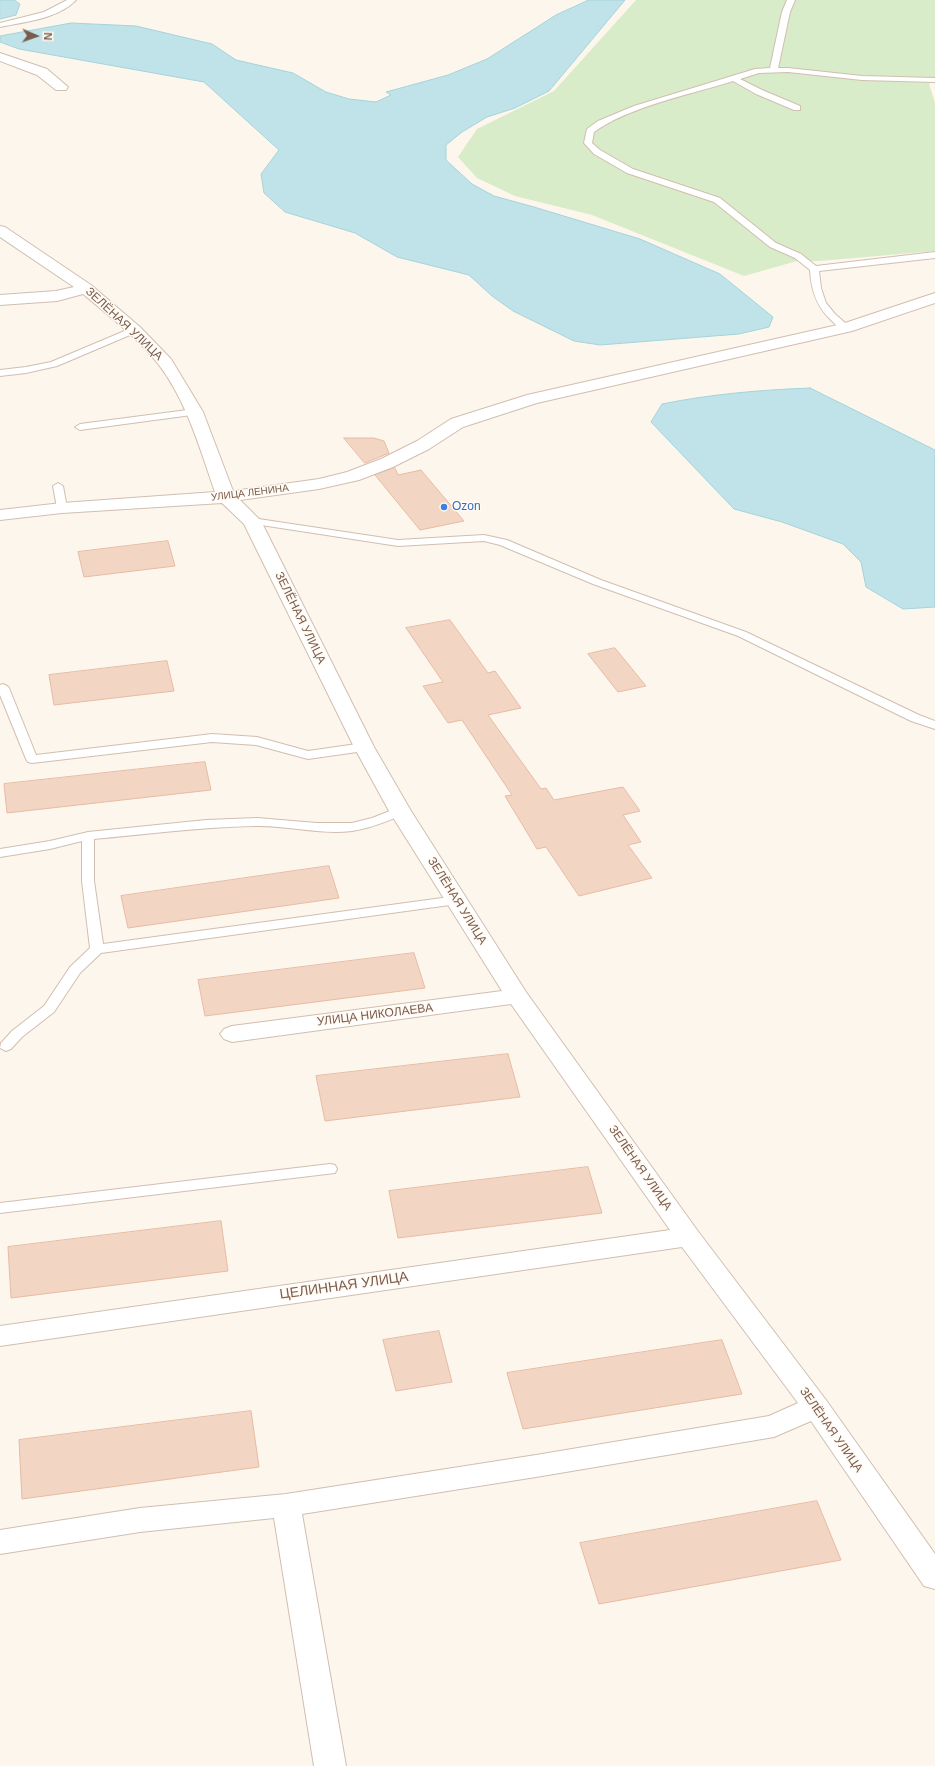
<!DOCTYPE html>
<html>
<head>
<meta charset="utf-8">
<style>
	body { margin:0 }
	#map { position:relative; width:935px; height:1766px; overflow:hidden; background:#fdf6ec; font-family:Arial,sans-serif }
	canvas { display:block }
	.north { position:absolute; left:16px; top:16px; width:40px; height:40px; -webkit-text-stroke:3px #fffaf3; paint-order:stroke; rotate:92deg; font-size:11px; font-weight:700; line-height:16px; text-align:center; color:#7a5c4d }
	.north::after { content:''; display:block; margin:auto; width:14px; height:18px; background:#7a5c4d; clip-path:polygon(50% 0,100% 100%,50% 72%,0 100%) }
</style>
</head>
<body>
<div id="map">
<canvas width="935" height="1766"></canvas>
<div class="north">N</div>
</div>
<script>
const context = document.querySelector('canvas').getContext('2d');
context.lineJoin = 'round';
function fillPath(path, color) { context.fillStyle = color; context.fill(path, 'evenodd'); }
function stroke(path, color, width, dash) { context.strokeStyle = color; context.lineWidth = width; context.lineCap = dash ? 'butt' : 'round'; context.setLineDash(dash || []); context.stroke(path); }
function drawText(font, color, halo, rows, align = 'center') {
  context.font = font + ' Arial,sans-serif'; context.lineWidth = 3; context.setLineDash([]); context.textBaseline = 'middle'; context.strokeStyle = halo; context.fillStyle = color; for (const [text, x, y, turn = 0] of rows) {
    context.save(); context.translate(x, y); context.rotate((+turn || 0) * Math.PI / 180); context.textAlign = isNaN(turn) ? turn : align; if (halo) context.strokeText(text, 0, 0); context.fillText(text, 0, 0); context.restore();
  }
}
const green = new Path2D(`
	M 636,0 L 935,0 L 935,79 L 929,84 L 935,103 L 935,251 L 820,261 L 797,261 L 744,276 L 592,215 L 515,196 L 477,178 L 458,157 L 477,129 L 554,91 Z`);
const water = new Path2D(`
	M 0,0 L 14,0 L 20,4 L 16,15 L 0,19 Z
	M 589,0 L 625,0 L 549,91 L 515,108 L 487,117 L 462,132 L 446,145 L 446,160 L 472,184 L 494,196 L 534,207 L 640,239 L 720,274 L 773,317 L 769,327 L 739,334 L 600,345 L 574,341 L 513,311 L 492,296 L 469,275 L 397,257 L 355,233 L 285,212 L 264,193 L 261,174 L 279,150 L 204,82 L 19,49 L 0,42 L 0,36 L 71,23 L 136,26 L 212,44 L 236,60 L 293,73 L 326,92 L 349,99 L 376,102 L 391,95 L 386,92 L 448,75 L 487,59 L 556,15 Z
	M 810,388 L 935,450 L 935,607 L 903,609 L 866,587 L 861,562 L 843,544 L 782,522 L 734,509 L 651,422 L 662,404 C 712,394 759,390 810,388 Z`);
const building = new Path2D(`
	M 344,438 L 374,438 L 384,441 L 389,453 L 365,463 Z
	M 395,468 L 398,475 L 421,470 L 464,521 L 420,530 L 375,475 Z
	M 168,541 L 175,566 L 84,577 L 78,552 Z
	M 450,620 L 488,673 L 495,671 L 521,708 L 488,715 L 541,789 L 546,788 L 554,800 L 623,787 L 640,811 L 623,815 L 641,842 L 628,845 L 652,878 L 579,896 L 546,847 L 537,849 L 505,796 L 512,795 L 462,720 L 448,723 L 423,686 L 443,682 L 406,628 Z
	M 615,648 L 646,686 L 618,692 L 588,654 Z
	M 167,661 L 174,691 L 54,705 L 49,675 Z
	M 205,762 L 211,790 L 7,813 L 4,784 Z
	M 329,866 L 339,898 L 128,928 L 121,896 Z
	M 414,953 L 425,988 L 205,1016 L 198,980 Z
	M 508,1054 L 520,1097 L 325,1121 L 316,1076 Z
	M 588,1167 L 602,1213 L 398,1238 L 389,1191 Z
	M 221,1221 L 228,1271 L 11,1298 L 8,1247 Z
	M 439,1331 L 452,1382 L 396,1391 L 383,1340 Z
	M 722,1340 L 742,1394 L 523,1429 L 507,1373 Z
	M 251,1411 L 259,1467 L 22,1499 L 19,1440 Z
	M 817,1501 L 841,1560 L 599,1604 L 580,1543 Z`);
const service = new Path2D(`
	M 67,0 L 76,0 C 58,19 24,22 0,27 L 0,23 L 44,12 Z
	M 787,0 L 795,0 L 790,12 L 778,68 L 788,68 L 862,76 L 935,78 L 935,82 L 862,80 L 788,72 L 759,73 L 740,79 L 762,90 L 800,106 L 800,110 L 794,110 L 756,94 L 733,81 C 692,94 628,107 594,132 L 592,143 L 600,150 L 633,169 L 720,198 L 776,243 L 801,254 L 816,266 L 935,252 L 935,258 L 819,271 L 821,288 L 826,303 L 835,314 L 851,328 L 846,331 C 841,330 837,326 833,322 C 817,308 811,291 810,270 L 795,258 L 770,247 L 714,202 L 627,173 L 594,154 L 584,143 L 587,129 L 598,121 L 634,106 L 755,69 L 770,68 L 782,12 Z
	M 134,327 L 137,328 L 139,330 L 137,332 L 57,366 L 26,373 L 0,376 L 0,370 L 26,367 L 51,362 Z
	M 195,409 L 200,412 L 199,414 L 80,430 L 75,427 L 80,424 Z
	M 58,483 L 63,486 L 67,508 L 62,511 L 57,508 L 53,486 Z
	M 252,518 L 398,540 L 484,535 L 507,540 L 601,580 L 746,632 L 919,715 L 935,721 L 935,729 L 911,721 L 738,636 L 593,584 L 500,545 L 484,541 L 398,546 L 248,523 L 247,521 L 248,519 Z
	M 3,684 L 7,686 L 9,688 L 36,755 L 212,734 L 257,737 L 308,751 L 364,743 L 368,744 L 370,747 L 368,750 L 364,751 L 308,759 L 256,745 L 212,742 L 32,763 L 28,762 L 26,759 L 0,695 L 0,685 Z
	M 400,807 L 404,808 L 406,811 L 404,814 C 388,821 371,828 352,831 C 320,835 287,825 255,826 C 201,827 148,834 94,839 L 94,881 L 103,944 L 457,896 L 462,897 L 464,900 L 462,903 L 457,904 L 101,953 L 80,973 L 54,1012 L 22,1037 L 11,1049 L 6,1051 L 0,1048 L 1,1043 L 12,1031 L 44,1006 L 70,967 L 90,948 L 82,881 L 82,841 L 50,849 L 0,857 L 0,849 L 50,841 L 88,832 L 206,820 L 257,818 L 317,823 L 352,823 L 372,818 Z
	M 330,1164 L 335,1165 L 337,1169 L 335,1173 L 0,1213 L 0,1203 Z`);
const minor = new Path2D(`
	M 0,53 L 47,69 L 68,87 L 66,90 L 56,90 L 37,75 L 0,61 Z
	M 0,226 L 5,227 L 91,285 L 140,327 L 171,359 L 203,412 L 233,491 L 319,479 L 347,472 L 381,459 L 417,441 L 451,419 L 527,395 L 842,324 L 935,293 L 935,303 L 852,331 L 537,403 L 463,427 L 429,449 L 393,467 L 359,480 L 319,489 L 240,500 L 261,521 L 374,747 L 411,811 L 526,992 L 697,1230 L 826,1400 L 935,1554 L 935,1589 L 924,1586 L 811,1421 L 774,1437 L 536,1477 L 302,1514 L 346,1766 L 314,1766 L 274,1518 L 140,1532 L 0,1554 L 0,1530 L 140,1508 L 286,1494 L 536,1455 L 769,1416 L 798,1403 L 682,1247 L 0,1346 L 0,1326 L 670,1230 L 511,1004 L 232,1042 L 224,1039 L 220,1034 L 224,1029 L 232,1026 L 502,991 L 389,811 L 354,747 L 244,524 L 222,503 L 62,513 L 0,520 L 0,510 L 62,503 L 215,492 C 200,449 187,402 159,365 C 140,340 107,314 83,294 L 57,301 L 0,305 L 0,295 L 56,291 L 74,287 L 0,237 Z`);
const markers = [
	[444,507,4,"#3f7fe0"]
];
const farStreetnames = [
	["УЛИЦА ЛЕНИНА",250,493,-7]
];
const streetNames = [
	["ЗЕЛЁНАЯ УЛИЦА",124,324,43],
	["ЗЕЛЁНАЯ УЛИЦА",300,618,64],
	["ЗЕЛЁНАЯ УЛИЦА",457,901,58],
	["УЛИЦА НИКОЛАЕВА",375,1015,-7],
	["ЗЕЛЁНАЯ УЛИЦА",640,1168,55],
	["ЗЕЛЁНАЯ УЛИЦА",831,1430,55]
];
const shopNames = [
	["Ozon",452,507]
];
const nearStreetnames = [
	["ЦЕЛИННАЯ УЛИЦА",344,1286,-8]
];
fillPath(green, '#d8ecc9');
fillPath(water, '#bfe3e8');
stroke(water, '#a5d3da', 1);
fillPath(building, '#f3d5c3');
stroke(building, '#e6bba3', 1);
stroke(service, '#d1beb0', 2);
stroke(minor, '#d1beb0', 2);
fillPath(service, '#fff');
fillPath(minor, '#fff');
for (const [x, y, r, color] of markers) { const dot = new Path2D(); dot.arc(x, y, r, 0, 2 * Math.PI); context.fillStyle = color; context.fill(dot); stroke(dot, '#fffaf3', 1.5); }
drawText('10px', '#7a5c4d', '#fffaf3', farStreetnames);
drawText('12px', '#7a5c4d', '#fffaf3', streetNames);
drawText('12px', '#366cbe', '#fffaf3', shopNames, 'left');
drawText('14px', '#7a5c4d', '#fffaf3', nearStreetnames);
</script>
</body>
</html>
